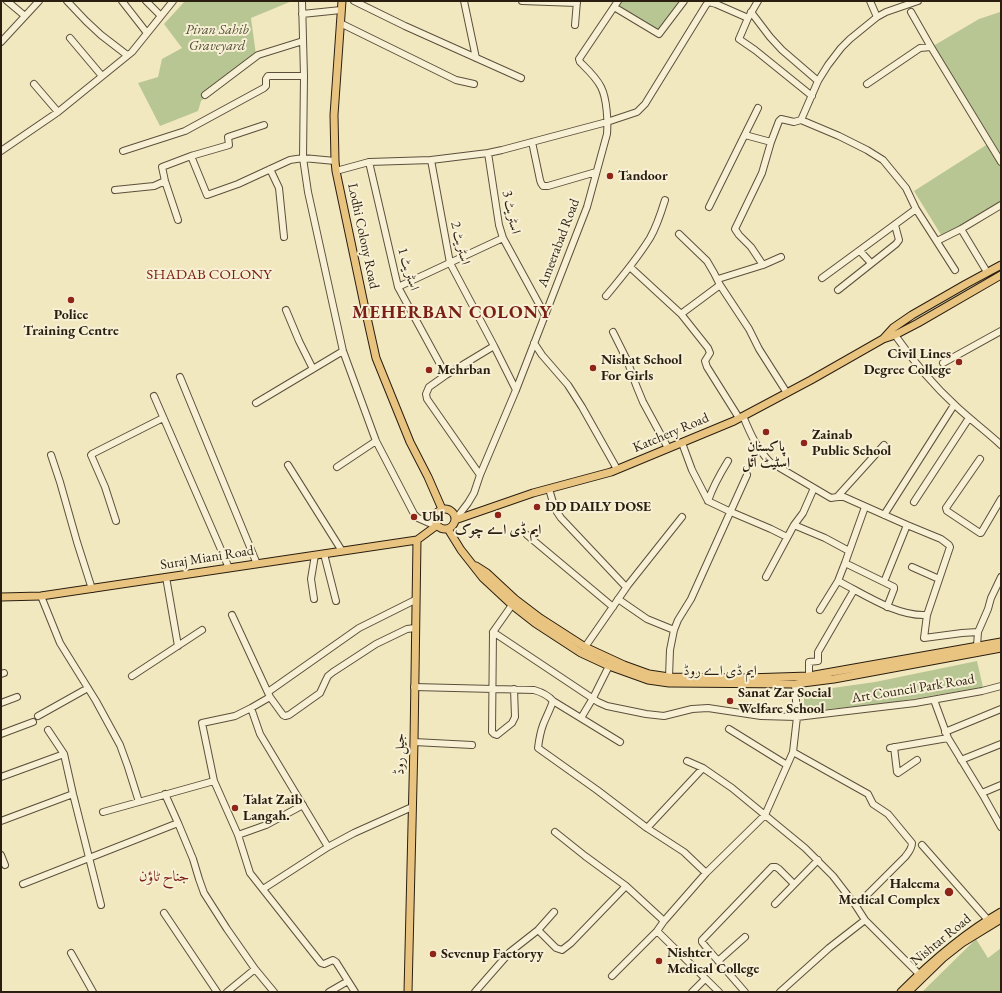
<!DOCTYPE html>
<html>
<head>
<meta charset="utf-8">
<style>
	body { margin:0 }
	#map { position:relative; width:1002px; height:993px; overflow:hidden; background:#f2e8bf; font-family:"EB Garamond",serif }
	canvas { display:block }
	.frame { position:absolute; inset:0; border:2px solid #2a1e10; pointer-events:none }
</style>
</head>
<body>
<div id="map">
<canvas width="1002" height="993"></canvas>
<div class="frame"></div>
</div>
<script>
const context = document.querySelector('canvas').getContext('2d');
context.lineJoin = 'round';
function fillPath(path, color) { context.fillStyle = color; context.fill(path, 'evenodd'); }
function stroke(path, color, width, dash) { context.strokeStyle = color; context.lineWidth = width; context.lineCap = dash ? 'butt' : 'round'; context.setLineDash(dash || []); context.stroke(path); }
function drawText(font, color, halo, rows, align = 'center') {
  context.font = font + ' "EB Garamond",Amiri,serif'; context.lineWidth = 4; context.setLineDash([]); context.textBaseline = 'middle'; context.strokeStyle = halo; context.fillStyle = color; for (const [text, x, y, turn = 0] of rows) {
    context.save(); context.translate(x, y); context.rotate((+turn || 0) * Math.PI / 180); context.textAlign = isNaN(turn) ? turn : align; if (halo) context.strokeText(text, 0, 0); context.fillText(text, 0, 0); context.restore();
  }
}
const green = new Path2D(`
	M 185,1 L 292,1 L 251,18 L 256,55 L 201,101 L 198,111 L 160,126 L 138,83 L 158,77 L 162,59 L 182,48 L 164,24 Z
	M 620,1 L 682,1 L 659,32 L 616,6 Z
	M 1000,12 L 1001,14 L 1001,202 L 943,238 L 914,191 L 991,142 L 933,46 L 979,19 Z
	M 977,661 L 983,687 L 877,705 L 804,711 L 804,692 L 875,682 Z
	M 976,939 L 988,958 L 1001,948 L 1001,992 L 922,992 Z`);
const minor = new Path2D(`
	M 7,1 L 25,16
	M 67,1 L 86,21 L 101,35 L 127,55
	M 122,1 L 147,33
	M 146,1 L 161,16
	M 302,1 L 304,76 L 303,158 L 308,192 L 343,351 L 376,441 L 414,514 L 418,518 L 436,526
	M 354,1 L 405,26 L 521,78
	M 464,1 L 476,58
	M 522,1 L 577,3
	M 758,1 L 748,18 L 739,39 L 755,50 L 812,96
	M 870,1 L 877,17
	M 614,7 L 659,34 L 684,1
	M 751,12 L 770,37 L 782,50 L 818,81
	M 911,12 L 931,47 L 1001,162
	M 302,14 L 341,10
	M 340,23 L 456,80 L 474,84
	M 575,25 L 577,1
	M 70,38 L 102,76
	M 1,42 L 39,1
	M 34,84 L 58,112
	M 867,84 L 920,48 L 931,47
	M 205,95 L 258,55 L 303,41
	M 801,120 L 818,81 L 828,65 L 841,48 L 850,39 L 877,17 L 886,12 L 918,1
	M 745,135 L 771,142
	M 532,142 L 540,180 L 541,183 L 543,186 L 548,186 L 596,172
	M 1,151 L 58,112 L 132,52 L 173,1
	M 123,151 L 185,131 L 264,88 L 266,86 L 266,79 L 268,76 L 304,76
	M 488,153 L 499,225 L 503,238 L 545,315
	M 191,156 L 207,195 L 238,184 L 290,160 L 303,158 L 335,161
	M 431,160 L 450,263 L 494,346 L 516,390
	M 369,162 L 398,287 L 446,375
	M 270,169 L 279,188 L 284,237
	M 336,171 L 369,162 L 431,160 L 488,153 L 502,150 L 607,122 L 637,112 L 645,104 L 706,5 L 709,2 L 716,4 L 748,18
	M 115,190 L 154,186 L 165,181
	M 709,207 L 758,108
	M 178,220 L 165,181 L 162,167 L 191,156 L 229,145 L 228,137 L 264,125
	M 961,229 L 987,272
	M 679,234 L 707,261 L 714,273 L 720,285 L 749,329 L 759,349 L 787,393
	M 937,241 L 961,229 L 1001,205
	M 860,251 L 871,263
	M 763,265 L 751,247 L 739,235 L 735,229 L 762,173 L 771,142 L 779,121 L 781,119 L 794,122 L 801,120 L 839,136 L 867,150 L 883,160 L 906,188 L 916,209 L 955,270
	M 630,267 L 681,314 L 708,348 L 710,353 L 705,361 L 707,367 L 739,418
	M 822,278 L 916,209
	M 718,279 L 763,265 L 781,257
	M 398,287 L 503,238
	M 838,290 L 896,244 L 899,240 L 895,225
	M 606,296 C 622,277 637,259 650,238 C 657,226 661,213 665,200
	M 286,310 L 299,341 L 313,369
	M 681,314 L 720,285
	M 613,332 L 627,360 L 636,385 L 643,402 L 668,448
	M 895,335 C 913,361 934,386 957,407 C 971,420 987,432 1001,445
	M 534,343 L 542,355 L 568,385 L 582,407 L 617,469
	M 943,363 L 1001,331
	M 180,377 L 257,564
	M 154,396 L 229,568
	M 256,403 L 343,351
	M 743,416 C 750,433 757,449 770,462 L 831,498 L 837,497 L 844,497 L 907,525 L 941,539 L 949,545 L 950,547 L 927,615 L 924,638 L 962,633 L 978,632
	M 682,443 L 692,470 L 708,501 L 731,512 L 771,529 L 787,537
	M 51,455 L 60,482 L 77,542 L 92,589
	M 980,459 L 946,508 L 947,511 L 980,533 L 981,533 L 1001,499
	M 288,465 L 342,551
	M 337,467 L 376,441
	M 480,475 L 427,399 L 426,394 L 429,387 L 446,375 L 494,346
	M 549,489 L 555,509 L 561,518 L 626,587
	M 837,497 L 884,445
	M 708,501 C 713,486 720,474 728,461
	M 914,502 L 969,418
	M 884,515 L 954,405
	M 455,520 L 468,503 L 474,493 L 480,475 L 516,390 L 587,207 L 607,134 C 608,121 607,99 601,87 C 596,77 587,69 580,62 L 579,59 L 618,1
	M 116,521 L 105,487 L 91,455 L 92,454 L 163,418
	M 794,525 L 825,538 L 849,551
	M 527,535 L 613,607
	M 324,554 L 336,601
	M 845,563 L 894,587 L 894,589 L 887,607
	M 912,567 L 939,579
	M 166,577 L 178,646
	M 766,577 L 794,525 L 803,513 L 814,488
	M 838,581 C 864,594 897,617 927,615
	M 884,582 L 907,525
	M 41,596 L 60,643 L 96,701 L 120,745 L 128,767 L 139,802
	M 314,599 L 311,579 L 315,555
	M 618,599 L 647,619 L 674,630
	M 512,605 L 493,632 L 492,732 L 494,734 L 497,735 L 512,723 L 515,717 L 514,689
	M 820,610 L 838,581 L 845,563 L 865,507
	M 232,615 L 270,697 L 283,715 L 285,716 L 289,715 L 320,693 L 326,680 L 328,676 L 333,672 L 376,644 L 407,629 L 415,628
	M 493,632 L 598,702 L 607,706 L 646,714 L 664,716 L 692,709 L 708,708 L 761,716 L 797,717 L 915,703 L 982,691 L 1001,686
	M 977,646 L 978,632 L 988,609 L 991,598 L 1001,577
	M 585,647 L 628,585 L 682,517
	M 1,674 L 4,673
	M 132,676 L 202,630
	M 809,676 L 809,662 L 818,661 L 818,652 L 854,590
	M 669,677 L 670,650 L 674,630 L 678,620 L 691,599 L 747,475
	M 414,687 L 534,690 C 541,692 548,695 553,701 C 550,710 546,717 543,725 C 540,733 539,740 538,748 L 597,790 L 647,828 L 684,852 L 706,873
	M 268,692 L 359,628 L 415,600
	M 270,697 L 251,708 L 235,716 L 202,723 L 214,781 L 238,835 L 250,873 L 321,963 L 324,964 L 333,960 L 336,962 L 355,992
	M 934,700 L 948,738 L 984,797 L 1001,827
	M 553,701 L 620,742
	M 1,703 L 17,697
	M 251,708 L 260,734 L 328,847
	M 38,716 L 88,688
	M 581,718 L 593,698 L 611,662
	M 729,729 L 787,765
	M 48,730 L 64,754 L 73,794 L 101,905
	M 945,732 L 1001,709
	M 1,734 L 33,722
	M 414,742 L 472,745
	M 894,747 L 897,772 L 898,773 L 917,760
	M 890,748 L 948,738
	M 793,752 L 868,794 L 873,804 L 888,814 L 912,843 C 912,849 908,853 905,857 L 856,906
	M 961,760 L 1001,744
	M 687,761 L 703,768 L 732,788 L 805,848 L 833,876 L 856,906 L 865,920 L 919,974
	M 1,777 L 64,754
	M 982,793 L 1001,785
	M 165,794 L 178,823 L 193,859 L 199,879 L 204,893 L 227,929 L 255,969 L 274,992
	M 103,812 L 214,781
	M 1,821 L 73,794
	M 647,828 L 703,768
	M 555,832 L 585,856 L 626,886 L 664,921
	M 238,835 L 266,825 L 303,805
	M 922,845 L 988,920
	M 1,855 L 5,865
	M 23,884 L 178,823
	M 263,889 L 328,847 L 354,833 L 412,807
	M 775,904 L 818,860
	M 164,913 L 217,992
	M 538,930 L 556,948 L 562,950 L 571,943 L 626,886
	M 657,931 L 719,992
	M 71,953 L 93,992
	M 718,961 L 745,937
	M 612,976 L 657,931 L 664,921 L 706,873 L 765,815 L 793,752 L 797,717 L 795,684
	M 227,992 L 255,969
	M 329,992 L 348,981
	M 475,992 L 510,952 L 538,930 L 554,912
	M 692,992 L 705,979
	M 745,992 L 706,947 L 702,942 L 702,940 L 772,867 L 776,867 L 779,869 L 794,884
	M 780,992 L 829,948 L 865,920`);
const major = new Path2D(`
	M 342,1 L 334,115 L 335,161 L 336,171 L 364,304 L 376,358 L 410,442 L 428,477 L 442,509
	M 883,339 L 893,328 L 912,315 L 966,284 L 1001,265
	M435 519a10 10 0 1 1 20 0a10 10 0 1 1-20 0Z
	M 455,520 L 533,493 L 611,472 L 734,421 L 811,380 L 883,339 L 895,335 L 918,323 L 1001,275
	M 448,529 L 461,550 L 483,578 L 512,605 L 535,623 L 581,653 L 609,666 L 648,680 L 669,683 L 795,684 L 834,679 L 1001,648
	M 476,566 L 487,573 L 515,599 L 540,618 L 585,647 L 624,665 L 649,674 L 669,677 L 747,678 L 809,676 L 1001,642
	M 1,597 L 41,596 L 417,540
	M 408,992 L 414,742 L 417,540 L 436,526
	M 901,992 C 932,961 963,934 1001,912
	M 908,992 L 943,958 L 962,943 L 1001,919`);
const markers = [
	[610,176,4,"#8f2418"],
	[71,300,4,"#8f2418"],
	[959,362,4,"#8f2418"],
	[593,368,4,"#8f2418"],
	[429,370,4,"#8f2418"],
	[766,432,4,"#8f2418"],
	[804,443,4,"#8f2418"],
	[537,507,4,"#8f2418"],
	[498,515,4,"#8f2418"],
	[414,517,4,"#8f2418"],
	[730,701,4,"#8f2418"],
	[235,808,4,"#8f2418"],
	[949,892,5,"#8f2418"],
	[433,954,4,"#8f2418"],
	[659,961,4,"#8f2418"]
];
const parkNames = [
	["Piran Sahib",217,30],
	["Graveyard",217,46]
];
const poiNames = [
	["Tandoor",618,176],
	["Police",71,315,"center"],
	["Training Centre",71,331,"center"],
	["Civil Lines",951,354,"right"],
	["Degree College",951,370,"right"],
	["Nishat School",601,360],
	["For Girls",601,376],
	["Mehrban",437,370],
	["Zainab",812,435],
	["Public School",812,451],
	["پاکستان",766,447,"center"],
	["اسٹیٹ آئل",766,463,"center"],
	["DD DAILY DOSE",545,507],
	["Ubl",422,517],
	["ایم ڈی اے چوک",498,530,"center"],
	["Sanat Zar Social",738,693],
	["Welfare School",738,709],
	["Talat Zaib",243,800],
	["Langah.",243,816],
	["Haleema",940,884,"right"],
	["Medical Complex",940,900,"right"],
	["Nishter",667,953],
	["Medical College",667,969],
	["Sevenup Factoryy",441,954]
];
const streetNames = [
	["اسٹریٹ 3",511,212,78],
	["Lodhi Colony Road",363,236,78],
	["اسٹریٹ 2",460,243,76],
	["Ameerabad Road",559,243,-69],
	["اسٹریٹ 1",408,269,73],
	["Katchery Road",671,433,-23],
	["Suraj Miani Road",207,558,-9],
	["ایم ڈی اے روڈ",720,671],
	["Art Council Park Road",913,689,-9],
	["جیل روڈ",400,754,-89],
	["Nishtar Road",941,940,-39]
];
const neighbourhoodNames = [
	["SHADAB COLONY",209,275],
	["جناح ٹاؤن",164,877]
];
const districtNames = [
	["MEHERBAN COLONY",452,313]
];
fillPath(green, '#b8c694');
stroke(minor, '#5c503c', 8);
stroke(major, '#2a1e10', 9);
stroke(minor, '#f7f0d5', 6);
stroke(major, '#e9c480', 7);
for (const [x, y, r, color] of markers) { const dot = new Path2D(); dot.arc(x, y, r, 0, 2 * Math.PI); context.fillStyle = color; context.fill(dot); stroke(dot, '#f7f0d5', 1.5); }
drawText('italic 14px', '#555038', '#f7f0d5', parkNames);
drawText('bold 14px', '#2a1e10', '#f7f0d5', poiNames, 'left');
drawText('14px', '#2a1e10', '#f7f0d5', streetNames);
drawText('15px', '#7a1f14', '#f7f0d5', neighbourhoodNames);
context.letterSpacing = '1px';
drawText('bold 18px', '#7a1f14', '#f7f0d5', districtNames);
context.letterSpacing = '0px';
</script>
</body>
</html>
